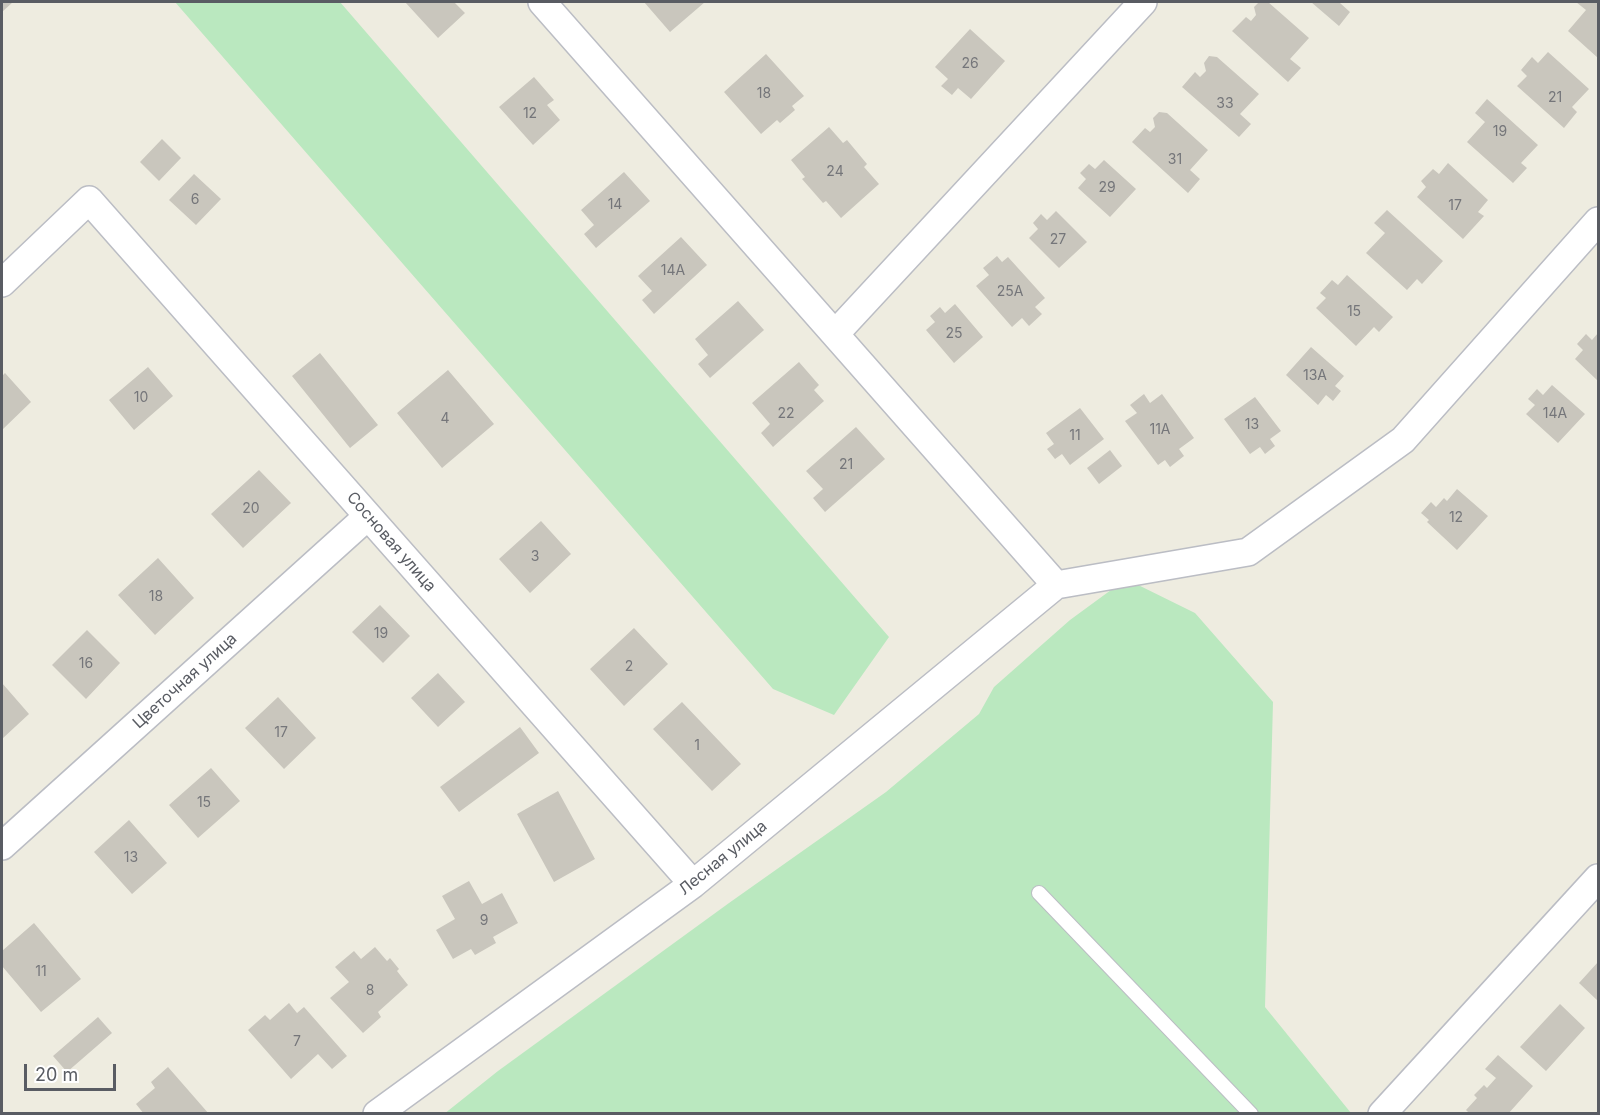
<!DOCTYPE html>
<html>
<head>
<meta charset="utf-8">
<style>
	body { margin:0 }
	#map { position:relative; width:1600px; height:1115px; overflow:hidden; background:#eeece0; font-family:Inter,sans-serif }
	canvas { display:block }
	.frame { position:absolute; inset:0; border:3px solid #595c63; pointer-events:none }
	.scale { position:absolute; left:24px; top:1064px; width:92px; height:27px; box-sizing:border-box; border:3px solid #595c63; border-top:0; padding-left:8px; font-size:18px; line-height:21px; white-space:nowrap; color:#595c63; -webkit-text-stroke:4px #fff; paint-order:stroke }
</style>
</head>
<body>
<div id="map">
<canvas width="1600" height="1115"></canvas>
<div class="frame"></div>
<div class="scale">20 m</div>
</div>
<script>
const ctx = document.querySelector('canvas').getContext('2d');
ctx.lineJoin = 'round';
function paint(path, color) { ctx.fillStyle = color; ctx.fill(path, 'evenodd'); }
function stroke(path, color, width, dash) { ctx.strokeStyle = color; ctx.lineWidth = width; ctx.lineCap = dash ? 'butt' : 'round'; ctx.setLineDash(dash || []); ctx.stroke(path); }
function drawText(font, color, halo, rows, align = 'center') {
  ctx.font = font + ' Inter,sans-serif'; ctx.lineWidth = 5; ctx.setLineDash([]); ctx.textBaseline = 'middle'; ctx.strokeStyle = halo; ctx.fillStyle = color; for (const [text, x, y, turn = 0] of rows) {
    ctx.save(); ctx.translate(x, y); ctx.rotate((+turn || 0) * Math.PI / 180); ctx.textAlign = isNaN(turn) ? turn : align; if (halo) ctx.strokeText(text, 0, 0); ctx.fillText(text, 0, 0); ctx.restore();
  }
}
const green = new Path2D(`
	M175 2H340L889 637 834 715 773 689Z
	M1126 579 1195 613 1273 702 1265 1007 1351 1113 444 1114 498 1071 729 903 886 792 979 714 994 687 1070 620Z`);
const building = new Path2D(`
	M2 2H13L2 12Z
	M405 2H454L465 13 438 38Z
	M644 2H705L670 32Z
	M1259 2H1268L1309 38 1290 59 1301 68 1288 82 1232 31 1246 17 1251 21 1256 15 1254 7Z
	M1311 2H1342L1340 3 1350 12 1339 26Z
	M1576 2H1598V58L1568 31 1586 10Z
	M970 29 1005 61 971 99 958 88 952 95 941 86 948 79 935 67Z
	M1548 52 1589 89 1572 107 1577 112 1564 128 1517 86 1527 76 1521 70 1532 57 1538 63Z
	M766 54 804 96 792 106 795 110 780 123 777 120 761 134 724 92Z
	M1209 56 1217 57 1259 94 1240 114 1251 124 1239 137 1182 87 1195 72 1200 77 1206 71 1204 63Z
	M534 77 554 100 547 105 560 120 533 145 499 107Z
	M1487 99 1538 145 1521 163 1527 168 1513 183 1467 142 1485 122 1475 113Z
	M1159 112 1167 113 1208 150 1190 170 1200 179 1188 193 1132 142 1145 128 1150 132 1155 127 1153 118Z
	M829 127 843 143 847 140 867 164 864 167 879 184 841 218 826 201 823 203 802 179 805 177 791 160Z
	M162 139 181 158 159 181 140 162Z
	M1104 160 1136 189 1110 217 1078 188 1086 179 1080 173 1089 164 1095 169Z
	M1448 163 1488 200 1478 212 1484 216 1463 239 1417 197 1426 187 1421 181 1433 169 1439 174Z
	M624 172 650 201 596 248 584 234 594 225 581 210Z
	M194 174 221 199 196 225 169 200Z
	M1387 210 1443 261 1422 284 1417 279 1407 290 1366 253 1385 233 1374 223Z
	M1056 211 1087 242 1059 268 1029 238 1038 229 1033 223 1041 214 1047 220Z
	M681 237 707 265 654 314 642 300 652 291 638 276Z
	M997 256 1002 262 1008 257 1045 298 1035 307 1042 314 1029 326 1022 318 1012 327 976 286 989 275 983 268Z
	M1347 275 1393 317 1379 332 1374 327 1356 346 1316 308 1326 298 1320 293 1332 280 1338 285Z
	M738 301 764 330 710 378 698 364 708 355 695 339Z
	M955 304 983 337 954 363 926 330 935 322 930 316 940 307 945 313Z
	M1598 333V381L1575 359 1583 350 1577 344 1586 334 1592 340Z
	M1311 347 1344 376 1335 386 1341 391 1333 401 1326 395 1318 405 1286 375Z
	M320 353 378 425 350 448 292 376Z
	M799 362 819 385 814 390 824 401 773 447 761 433 770 424 752 403Z
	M148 367 173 396 134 430 109 400Z
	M448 370 494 424 442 468 397 413Z
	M5 373 31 402 2 430V376Z
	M1552 385 1585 414 1558 443 1526 414 1535 405 1528 399 1537 389 1543 395Z
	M1144 394 1150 403 1162 394 1194 438 1179 449 1184 456 1170 467 1165 460 1158 465 1125 421 1137 413 1130 405Z
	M1255 397 1281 431 1270 439 1275 446 1265 454 1260 447 1250 454 1224 419Z
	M1080 408 1104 439 1070 465 1062 454 1055 459 1047 449 1054 444 1046 433Z
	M856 427 885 459 825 512 813 498 823 489 806 471Z
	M1110 450 1122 466 1099 484 1087 468Z
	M259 470 291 503 243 548 211 514Z
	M1457 489 1488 516 1457 550 1427 522 1429 520 1421 513 1431 502 1436 507 1444 498 1447 501Z
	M541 521 571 554 530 593 499 559Z
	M158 558 194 598 155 635 118 595Z
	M380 605 410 636 383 663 352 632Z
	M634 628 668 664 624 706 590 669Z
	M87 630 120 663 86 699 52 665Z
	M438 673 465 702 438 727 411 698Z
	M2 683 29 714 2 739Z
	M278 697 316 738 284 769 245 728Z
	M682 702 741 764 712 791 653 729Z
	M520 727 539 753 459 812 440 787Z
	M211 768 240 801 198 838 169 805Z
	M558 791 595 859 554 882 517 814Z
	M129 820 167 863 132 894 94 852Z
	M469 881 482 904 502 893 518 923 493 937 496 943 475 955 471 949 453 959 436 930 455 919 442 896Z
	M34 923 81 979 41 1012 2 966V951Z
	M375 947 387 961 390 958 399 969 397 971 408 985 378 1012 381 1017 363 1033 330 998 349 982 335 967 354 951 361 959Z
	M1598 962V1001L1579 983Z
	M289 1003 297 1013 304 1007 347 1056 332 1069 318 1054 291 1079 248 1030 265 1015 270 1020Z
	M1560 1004 1585 1028 1546 1071 1520 1047Z
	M98 1017 112 1033 67 1072 53 1056Z
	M1498 1055 1533 1086 1508 1114H1470L1466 1110 1477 1098 1474 1095 1484 1085 1487 1088 1496 1078 1485 1069Z
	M168 1067 209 1114H144L136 1104 155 1088 151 1082Z`);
const service = new Path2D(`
	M1039 893 1251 1114`);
const minor = new Path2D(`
	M542 2 1056 585
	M2 283 89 200 693 884
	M835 334 1143 2
	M2 846 368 516
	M377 1114 693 884 1056 585 1248 552 1403 440 1598 221
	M1382 1114 1598 878`);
const numberNames = [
	["26",970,64],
	["18",764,94],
	["21",1555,98],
	["33",1225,104],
	["12",530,114],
	["19",1500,132],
	["31",1175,160],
	["24",835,172],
	["29",1107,188],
	["6",195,200],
	["14",615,205],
	["17",1455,206],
	["27",1058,240],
	["14А",673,271],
	["25А",1010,292],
	["15",1354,312],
	["25",954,334],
	["13А",1315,376],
	["10",141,398],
	["22",786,414],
	["14А",1555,414],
	["4",445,419],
	["13",1252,425],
	["11А",1160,430],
	["11",1075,436],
	["21",846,465],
	["20",251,509],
	["12",1456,518],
	["3",535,557],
	["18",156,597],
	["19",381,634],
	["16",86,664],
	["2",629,667],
	["17",281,733],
	["1",697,746],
	["15",204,803],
	["13",131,858],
	["9",484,921],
	["11",41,972],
	["8",370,991],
	["7",297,1042]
];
const streetNames = [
	["Сосновая улица",391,542,49],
	["Цветочная улица",185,681,-42],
	["Лесная улица",723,858,-39]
];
paint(green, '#bae8bf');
paint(building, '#c9c6bd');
stroke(service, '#bbbdc4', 16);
stroke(minor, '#bbbdc4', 30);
stroke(service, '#fff', 14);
stroke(minor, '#fff', 27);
drawText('14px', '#75767a', null, numberNames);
drawText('16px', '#595c63', '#fff', streetNames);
</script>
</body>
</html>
